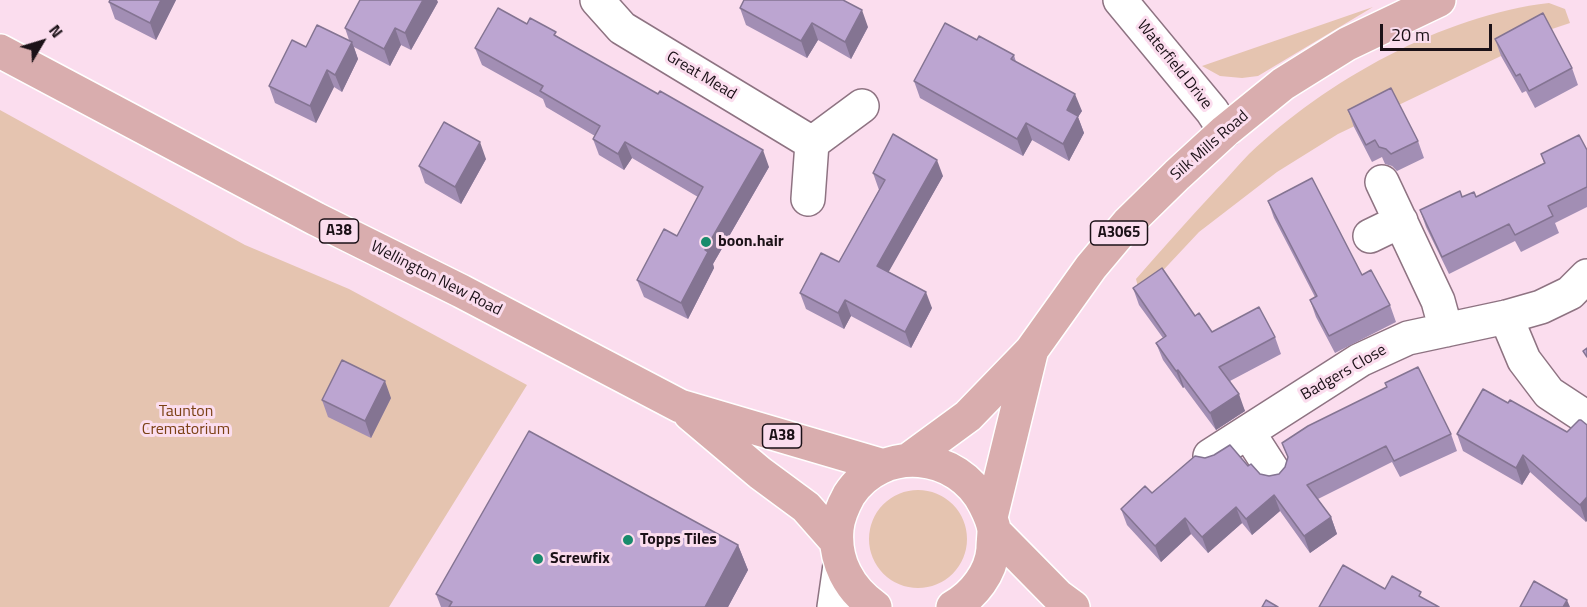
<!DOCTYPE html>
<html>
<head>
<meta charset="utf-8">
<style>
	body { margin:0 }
	#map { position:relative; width:1587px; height:607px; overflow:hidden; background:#fbddee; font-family:"Titillium Web",sans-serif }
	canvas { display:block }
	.north { position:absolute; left:12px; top:12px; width:60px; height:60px; -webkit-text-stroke:4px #fbddee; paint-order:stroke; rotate:52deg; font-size:16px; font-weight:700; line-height:24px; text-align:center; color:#1b1117 }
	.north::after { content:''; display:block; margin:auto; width:21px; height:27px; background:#1b1117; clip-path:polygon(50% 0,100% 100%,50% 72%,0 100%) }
	.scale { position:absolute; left:1380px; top:24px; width:112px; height:27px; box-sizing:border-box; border:3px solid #1b1117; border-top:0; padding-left:8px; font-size:18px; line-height:21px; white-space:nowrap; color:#1b1117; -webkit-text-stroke:4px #fbddee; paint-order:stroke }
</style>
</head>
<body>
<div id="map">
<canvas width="1587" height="607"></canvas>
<div class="north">N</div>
<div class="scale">20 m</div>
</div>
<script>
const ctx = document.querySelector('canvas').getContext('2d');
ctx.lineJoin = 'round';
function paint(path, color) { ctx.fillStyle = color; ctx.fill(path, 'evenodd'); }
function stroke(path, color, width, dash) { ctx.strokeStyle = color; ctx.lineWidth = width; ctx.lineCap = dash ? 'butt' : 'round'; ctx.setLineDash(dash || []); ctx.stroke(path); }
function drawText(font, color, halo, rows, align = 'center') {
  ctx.font = font + ' "Titillium Web",sans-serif'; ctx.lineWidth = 6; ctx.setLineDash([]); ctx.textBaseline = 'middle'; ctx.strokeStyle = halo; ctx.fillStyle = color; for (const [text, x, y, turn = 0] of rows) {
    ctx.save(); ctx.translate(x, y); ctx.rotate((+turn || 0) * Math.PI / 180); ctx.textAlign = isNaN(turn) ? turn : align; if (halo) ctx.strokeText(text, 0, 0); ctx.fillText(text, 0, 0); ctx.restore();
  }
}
const green = new Path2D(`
	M1549 3 1565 9 1570 23 1549 30 1501 56 1338 134 1277 172 1199 232 1140 295 1136 279C1162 249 1188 220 1215 191 1227 179 1237 166 1249 154 1326 81 1443 15 1549 3Z
	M1373 7 1258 76 1242 78 1220 76 1202 66Z
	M0 110 245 245 349 289 527 385 389 607H0Z
	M869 539a49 49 0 1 1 98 0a49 49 0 1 1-98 0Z`);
const minor = new Path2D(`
	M597 0 622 28 812 143
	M1120 0 1212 111 1225 131
	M1382 182 1438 301 1446 330
	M808 199 812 143 862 106
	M1370 236 1401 221
	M1506 317 1524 360 1549 393 1587 418
	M1248 432 1275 474
	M1210 456 1360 360 1408 338 1506 317 1541 307 1570 293 1587 276
	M834 607 840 565`);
const major = new Path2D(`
	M0 51 316 219 461 291 680 406 884 466
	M690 414 760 473 806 507 836 541
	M908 460 968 416 1031 351 1091 267 1128 223 1177 175 1225 131 1283 84 1347 44 1439 0
	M991 517 1031 353
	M994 531 1058 596 1073 607
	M875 607C849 589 834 561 837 529 838 517 843 506 849 495 882 444 958 451 985 505 989 513 993 521 994 530 994 536 993 543 993 549 991 573 974 595 953 607`);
const wall = new Path2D(`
	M110 0H176L156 40 115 19 109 2Z
	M438 2 411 50 401 45 390 66 354 47 358 59 342 92 334 87 316 123 275 103 269 86 306 47 349 40 345 28Z
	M740 8 868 27 851 59 818 40 807 58 746 25Z
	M527 24 557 36 769 167 713 264 714 268 688 319 644 297 637 280 677 236 698 197 632 158 624 170 599 155 593 139 595 136 546 107 543 99 482 65 475 48Z
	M1495 39 1572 68 1578 85 1535 108 1526 91 1522 93 1501 56Z
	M977 40 1014 55 1016 62 1082 111 1078 117 1084 133 1069 161 1032 140 1023 156 920 98 914 81Z
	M1348 110 1418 141 1424 158 1397 171 1392 166 1385 164 1382 157 1372 162 1354 127Z
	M1587 150V207L1555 223 1559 233 1521 252 1515 241 1449 274 1426 227 1420 210 1462 197H1476L1544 163 1541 154Z
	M486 159 461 204 425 183 419 166Z
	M873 173 943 176 888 272 932 308 911 348 851 316 844 329 806 309 800 293 839 262 879 190Z
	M1268 201 1362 275 1390 305 1396 322 1335 353 1316 317 1310 300 1315 297 1274 218Z
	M1133 288 1195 316 1212 332 1275 337 1281 354 1230 381 1245 411 1216 430 1184 387 1183 388 1163 360 1156 343 1163 338 1139 305Z
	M391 398 371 438 328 417 322 400Z
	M1508 403 1567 432 1587 425 1586 522 1530 472 1522 485 1463 451 1457 434Z
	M1451 434 1457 451 1400 477 1392 462 1318 499 1331 517 1337 534 1310 553 1280 511 1252 535 1242 523 1208 553 1191 534 1161 562 1127 525 1121 509 1152 493 1205 458 1248 466 1260 474 1269 476 1279 474 1285 467 1288 458 1282 443Z
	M738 545 748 570 728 607H441L436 594Z`);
const shadedWall = new Path2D(`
	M161 0H176L156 40 150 23Z
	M423 0H437L438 2 411 50 405 33Z
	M862 10 868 27 851 59 845 42Z
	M812 23 818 40 807 58 801 41Z
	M395 28 401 45 390 66 384 49Z
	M352 42 358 59 342 92 335 75Z
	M327 70 334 87 316 123 310 106Z
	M1075 94 1082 111 1078 117 1084 133 1069 161 1063 144 1067 110Z
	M1026 123 1032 140 1023 156 1017 139Z
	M480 142 486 159 461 204 455 187Z
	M625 142 632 158 624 170 618 154Z
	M763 150 769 167 713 264 714 268 688 319 681 303 705 250Z
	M937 160 943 176 883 282 877 266Z
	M926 292 932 308 911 348 905 332Z
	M845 300 851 316 844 329 838 313Z
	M1178 370 1184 387 1183 388 1176 371Z
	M385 381 391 398 371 438 365 421Z
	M1239 394 1245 411 1216 430 1210 413Z
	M1523 455 1530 472 1522 485 1516 468Z
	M1274 495 1280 511 1252 535 1246 519Z
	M1587 497V521L1586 522 1580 505Z
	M1236 507 1242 523 1208 553 1202 537Z
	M1331 517 1337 534 1310 553 1304 536Z
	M1185 518 1191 534 1161 562 1155 546Z
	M738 545 748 570 728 607H705Z
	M1567 600 1570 607H1563Z`);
const building = new Path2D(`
	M110 0H161L150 23 109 2Z
	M360 0H423L405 33 395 28 384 49 345 28Z
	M744 0H843L862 10 845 42 812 23 801 41 740 8Z
	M498 8 527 24 530 18 556 32 554 35 658 94 660 91 763 150 705 250 708 252 681 303 637 280 664 229 677 236 703 187 625 142 618 154 593 139 600 126 540 91 543 86 475 48Z
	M1543 13 1572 68 1529 91 1520 74 1516 76 1495 39Z
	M945 23 977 40 979 36 1014 55 1011 59 1075 94 1067 110 1078 116 1063 144 1026 123 1017 139 914 81Z
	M317 25 352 42 335 75 327 70 310 106 269 86 292 40 306 47Z
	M1391 88 1418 141 1391 154 1386 149 1379 147 1375 140 1366 145 1348 110Z
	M444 122 480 142 455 187 419 166Z
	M893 134 937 160 877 266 926 292 905 332 845 300 838 313 800 293 821 253 839 262 885 180 873 173Z
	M1579 135 1587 150V187L1548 206 1553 216 1515 235 1509 224 1442 257 1420 210 1460 191 1462 197 1474 192 1476 197 1545 163 1541 154Z
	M1312 178 1362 275 1371 270 1390 305 1329 336 1310 300 1317 296 1268 201Z
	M1162 268 1195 316 1199 313 1212 332 1259 307 1275 337 1219 367 1239 394 1210 413 1178 370 1176 371 1156 343 1166 336 1133 288Z
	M1587 348V357L1583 351Z
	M342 360 385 381 365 421 322 400Z
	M1418 367 1451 434 1394 461 1386 446 1307 485 1331 517 1304 536 1274 495 1246 519 1236 507 1202 537 1185 518 1155 546 1121 509 1145 486 1152 493 1195 456 1205 458 1214 455 1230 445 1248 466 1251 464 1260 474 1269 476 1279 474 1285 467 1288 457 1282 443 1308 426 1387 387 1385 383Z
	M1483 389 1508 403 1510 400 1567 432 1579 420H1581L1587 425V497L1580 505 1523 455 1516 468 1457 434Z
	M529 431 738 545 705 607H449L452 602 436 594Z
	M1343 565 1385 589 1392 576 1421 592 1419 596 1439 607H1319Z
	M1534 581 1567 600 1563 607H1520Z
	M1266 600 1278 607H1262Z`);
const markers = [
	[706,242,6,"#188b6c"],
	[628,540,6,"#188b6c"],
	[538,559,6,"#188b6c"]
];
const shields = [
	[339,231,39],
	[1119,233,57],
	[782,436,39]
];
const shieldNames = [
	["A38",339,231],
	["A3065",1119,233],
	["A38",782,436]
];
const streetNames = [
	["Waterfield Drive",1174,65,51],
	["Great Mead",701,76,31],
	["Silk Mills Road",1210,146,-41],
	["Wellington New Road",436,279,27],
	["Badgers Close",1344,373,-30]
];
const poiNames = [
	["boon.hair",718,242],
	["Topps Tiles",640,540],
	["Screwfix",550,559]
];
const parkNames = [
	["Taunton",186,412],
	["Crematorium",186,430]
];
paint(green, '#e5c4b0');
stroke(minor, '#8e7382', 36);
stroke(major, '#fff', 36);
stroke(minor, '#fff', 33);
stroke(major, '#d9adae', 33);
paint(wall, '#a28eb4');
paint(shadedWall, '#847492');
paint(building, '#bca5d1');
stroke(building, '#847492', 1.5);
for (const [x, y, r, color] of markers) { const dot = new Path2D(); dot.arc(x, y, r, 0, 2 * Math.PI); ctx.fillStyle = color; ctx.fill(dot); stroke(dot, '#fbddee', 2); }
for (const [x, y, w] of shields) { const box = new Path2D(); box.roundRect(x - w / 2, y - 12, w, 24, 4.5); ctx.fillStyle = '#fbddee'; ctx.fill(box); stroke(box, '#1b1117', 1.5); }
drawText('bold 15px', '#1b1117', null, shieldNames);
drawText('16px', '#1b1117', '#fbddee', streetNames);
drawText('bold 16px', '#1b1117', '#fbddee', poiNames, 'left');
drawText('16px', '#7b4115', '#fbddee', parkNames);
</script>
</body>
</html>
